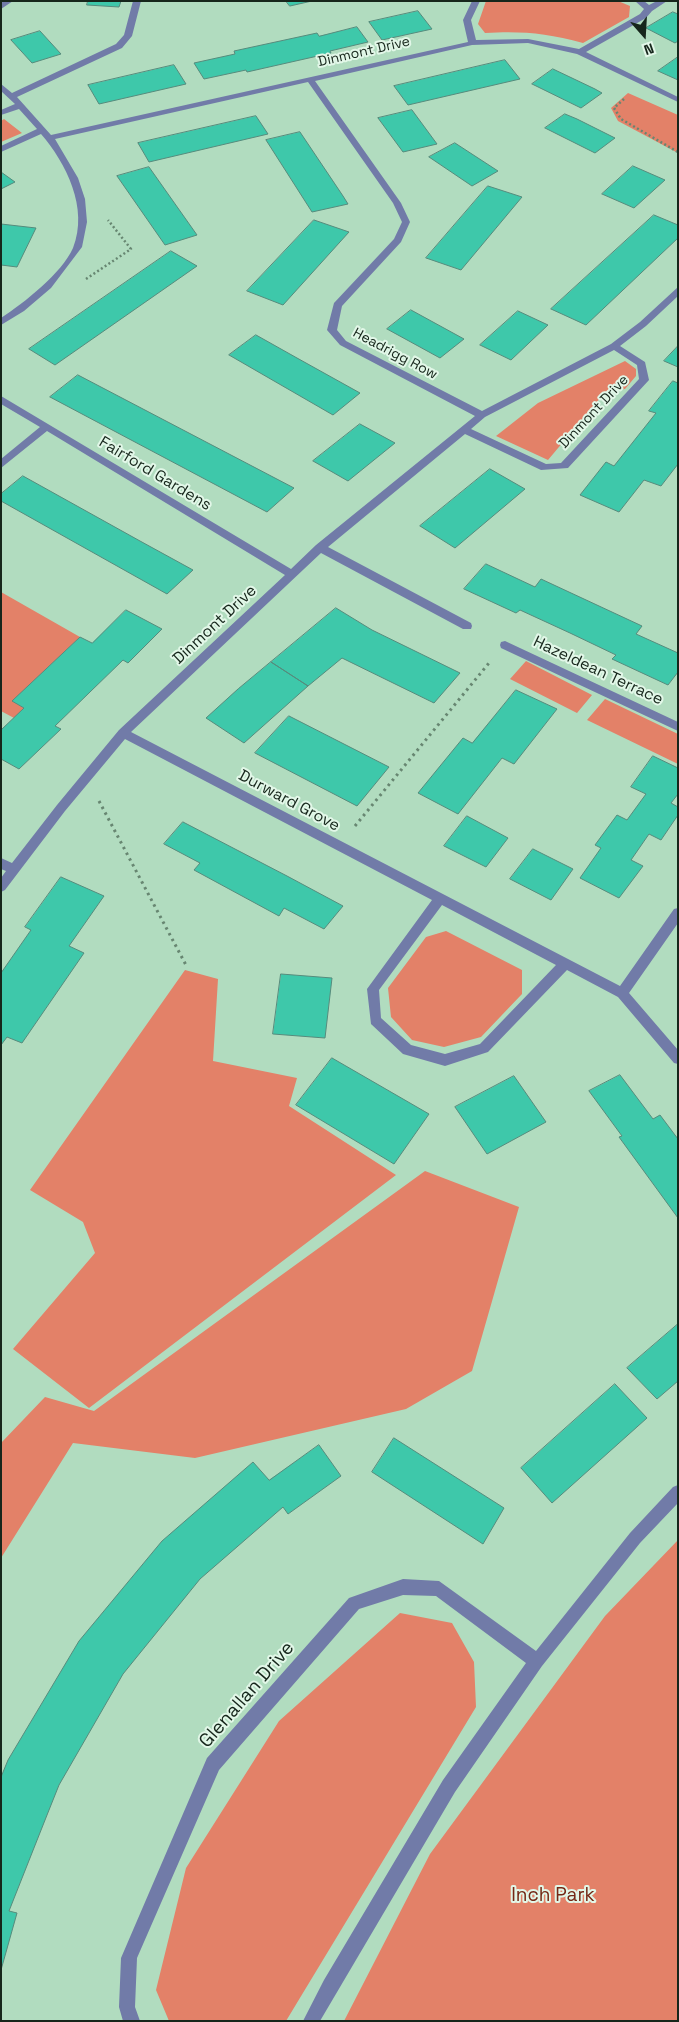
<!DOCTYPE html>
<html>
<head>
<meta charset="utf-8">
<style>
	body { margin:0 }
	#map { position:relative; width:679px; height:2022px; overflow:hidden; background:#b1dcbf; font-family:"Space Grotesk",sans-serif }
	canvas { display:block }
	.frame { position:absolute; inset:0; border:2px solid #16261b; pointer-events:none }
	.north { position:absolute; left:619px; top:10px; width:50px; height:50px; -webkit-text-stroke:4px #e2f7e8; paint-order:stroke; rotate:161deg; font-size:14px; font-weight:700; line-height:20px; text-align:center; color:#16261b }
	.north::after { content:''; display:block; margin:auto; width:18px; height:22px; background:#16261b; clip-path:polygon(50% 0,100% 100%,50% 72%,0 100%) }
</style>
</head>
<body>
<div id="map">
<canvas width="679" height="2022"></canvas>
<div class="frame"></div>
<div class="north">N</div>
</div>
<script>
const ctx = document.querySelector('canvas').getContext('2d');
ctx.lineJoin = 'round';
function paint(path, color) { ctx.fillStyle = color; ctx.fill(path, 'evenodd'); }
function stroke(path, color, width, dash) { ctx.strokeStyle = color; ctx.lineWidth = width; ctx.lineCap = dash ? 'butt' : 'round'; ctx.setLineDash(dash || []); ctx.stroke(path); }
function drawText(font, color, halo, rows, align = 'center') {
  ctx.font = font + ' "Space Grotesk",sans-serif'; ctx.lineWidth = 4; ctx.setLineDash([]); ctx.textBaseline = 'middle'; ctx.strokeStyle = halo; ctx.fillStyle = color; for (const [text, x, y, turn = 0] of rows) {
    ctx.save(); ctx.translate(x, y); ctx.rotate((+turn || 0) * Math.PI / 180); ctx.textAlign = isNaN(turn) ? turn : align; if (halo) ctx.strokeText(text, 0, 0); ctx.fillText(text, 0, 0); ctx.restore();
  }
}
const green = new Path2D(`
	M486 1H618L630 6 629 17 583 43C546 33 522 31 485 33L478 24Z
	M628 93 678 115V153L618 121 611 108Z
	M4 119 22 133 1 142V121Z
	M625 361 636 369V376L625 389 606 391 548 460 496 436 538 403Z
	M1 592 80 637 13 701 24 708 14 718 1 711Z
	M526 661 592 695 577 713 510 679Z
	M605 699 678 734V764L587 720Z
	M446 931 522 970V994L481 1037 444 1047 412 1040 391 1017 388 988 426 937Z
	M185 970 218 979 213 1061 297 1078 289 1106 396 1175 89 1408 13 1349 95 1253 83 1222 30 1190Z
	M425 1171 519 1207 472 1371 406 1409 195 1458 73 1443 1 1558V1443L45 1397 94 1411Z
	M678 1540V2021H344L430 1854 605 1616Z
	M400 1613 452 1623 474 1662 476 1707 286 2021H169L156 1990 186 1868 279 1721Z`);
const building = new Path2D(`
	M88 1H121L119 7 87 5Z
	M286 1H312L290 6Z
	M418 11 432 29 382 40 369 22Z
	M673 12 678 14V41L675 43 646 28Z
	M357 27 368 42 330 51 331 53 247 72 246 70 204 79 194 63 235 54 234 51 317 33 319 36Z
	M40 31 61 54 32 63 11 40Z
	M678 57V80L658 71Z
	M505 60 520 79 408 105 394 86Z
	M174 65 186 84 99 104 88 85Z
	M553 69 595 89 602 93 581 108 532 84Z
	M412 110 437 144 403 152 378 118Z
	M565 114 577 119 615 138 595 153 545 128Z
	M256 116 268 134 149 162 138 143Z
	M300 132 343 196 348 204 312 212 266 140Z
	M455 143 498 171 472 186 429 157Z
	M633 166 665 180 634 208 602 194Z
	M149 167 197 235 165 245 117 176Z
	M1 172 15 182 1 189Z
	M488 186 522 197 461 270 426 258Z
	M654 215 678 225V238L586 325 551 309Z
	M314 220 349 232 283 305 247 291Z
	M1 224 36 228 17 267 1 265Z
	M171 251 197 266 55 365 29 349Z
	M411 310 464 339 440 358 387 329Z
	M518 311 548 325 511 360 480 345Z
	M256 335 297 358 360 393 333 415 229 355Z
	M678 346V367L664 361Z
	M78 375 294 488 267 512 50 397Z
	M673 381 678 383V464L661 486 644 480 619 512 580 495 606 462 614 466 656 413 649 411Z
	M360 424 395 443 348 481 313 461Z
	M490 469 525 489 455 548 420 526Z
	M23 476 140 541 193 570 167 594 1 501V494Z
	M486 564 535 587 541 579 642 626 636 634 678 653V672L668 685 612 659 616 655 570 633 520 610 516 613 464 589Z
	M336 608 372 630 460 673 434 703 342 658 308 686 271 662Z
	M126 610 162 629 128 663 123 660 90 692 55 726 61 729 19 769 1 759V730L24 708 12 701 80 637 92 643Z
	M271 662 308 686 244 743 206 718 238 689Z
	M516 690 557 709 514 764 502 758 458 814 418 793 463 738 472 743Z
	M289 716 389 767 357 806 255 753Z
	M653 756 678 768V794L671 803 678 807V815L661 840 649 834 631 860 643 866 619 898 580 878 601 848 595 845 617 815 627 820 646 794 631 787Z
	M467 816 508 838 486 867 444 846Z
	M183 822 287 876 343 906 324 929 284 908 279 916 194 870 200 863 164 844Z
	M533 849 573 869 551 900 510 879Z
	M61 877 104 896 69 946 84 953 22 1043 7 1037 1 1045V973L31 930 25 927Z
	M281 974 332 978 325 1038 273 1034Z
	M332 1058 429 1114 394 1164 296 1105Z
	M620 1075 653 1119 660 1115 678 1139V1218L619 1137 622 1136 589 1091Z
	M514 1076 546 1122 487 1154 455 1107Z
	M678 1324V1381L657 1399 627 1368Z
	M615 1384 647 1418 552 1503 521 1468Z
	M394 1438 504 1508 483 1544 372 1472Z
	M319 1445 341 1476 288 1514 283 1507 200 1579 123 1674 59 1785 47 1815 9 1911 17 1913 1 1970V1777L8 1760 79 1641 162 1541 253 1462 269 1480Z`);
const pathFar1 = new Path2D(`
	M624 99 614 108 621 119 678 152
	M86 279 131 249 108 220`);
const path = new Path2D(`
	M99 801 187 967
	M355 826 489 663`);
const minor = new Path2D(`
	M4 1H13L1 9V3Z
	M133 1H141L132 36 122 48 17 97 51 135 468 42 463 20 472 1H480L471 20 476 40 528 39 579 49 640 14 644 9 635 1H644L649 5 657 1H667L652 11 646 18 586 52 678 97V102L577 54 528 43 472 45 315 81 401 203 410 222 401 242 342 306 337 330 346 341 482 411 611 344 640 322 678 287V296L646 326 620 346 645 362 649 380 568 468 541 470 465 434 328 547 471 623 472 626 471 629H463L321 553 131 732 620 986 674 909 678 908V923L629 993 678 1050V1064L674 1063 618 997 567 970 488 1052 445 1066 403 1054 371 1024 367 989 432 900 125 739 65 811 5 890 1 892V878L6 871 1 869V858L12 863 57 805 119 730 285 575 47 431 1 468V459L40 427 1 404V396L291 569 316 545 475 416 340 345 327 330 334 303 394 239 402 222 393 203 308 82 55 139 78 178 85 199 87 222 82 247 51 288 24 311 1 325V318C24 303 62 273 73 248 89 208 66 163 41 134L1 152V146L37 129 19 109 1 115V110L15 104 1 91V84L12 93 116 44 124 35ZM614 350 637 365 639 379 561 463 546 464 471 429 485 417ZM442 905 556 965 480 1044 445 1054 411 1045 381 1018 379 990Z
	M505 641 678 722V731L501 648 500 645 501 642Z
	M678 1485V1503L640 1543 542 1666 455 1792 320 2021H303L324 1980 443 1780 526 1663 436 1596 403 1595 359 1609 219 1770 137 1958 135 2007 140 2021H123L119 2007 121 1958 207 1758 349 1598 403 1579 439 1581 536 1651 630 1533 673 1487Z`);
const farStreetnames = [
	["Dinmont Drive",364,52,-13],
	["Headrigg Row",395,354,28],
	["Dinmont Drive",594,412,-47]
];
const streetNames = [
	["Fairford Gardens",155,474,31],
	["Dinmont Drive",215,625,-43],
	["Hazeldean Terrace",598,671,25],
	["Durward Grove",289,801,28]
];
const nearStreetnames = [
	["Glenallan Drive",247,1695,-49]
];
const nearParknames = [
	["Inch Park",553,1896]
];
paint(green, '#e38168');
paint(building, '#3ec8aa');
stroke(building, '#568b7c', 1);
stroke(pathFar1, '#678671', 2.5, [2, 2.5]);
stroke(path, '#678671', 3, [2.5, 4]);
paint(minor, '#717ba8');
drawText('14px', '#16261b', '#e2f7e8', farStreetnames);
drawText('16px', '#16261b', '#e2f7e8', streetNames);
drawText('19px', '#16261b', '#e2f7e8', nearStreetnames);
drawText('19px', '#742815', '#e2f7e8', nearParknames);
</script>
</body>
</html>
